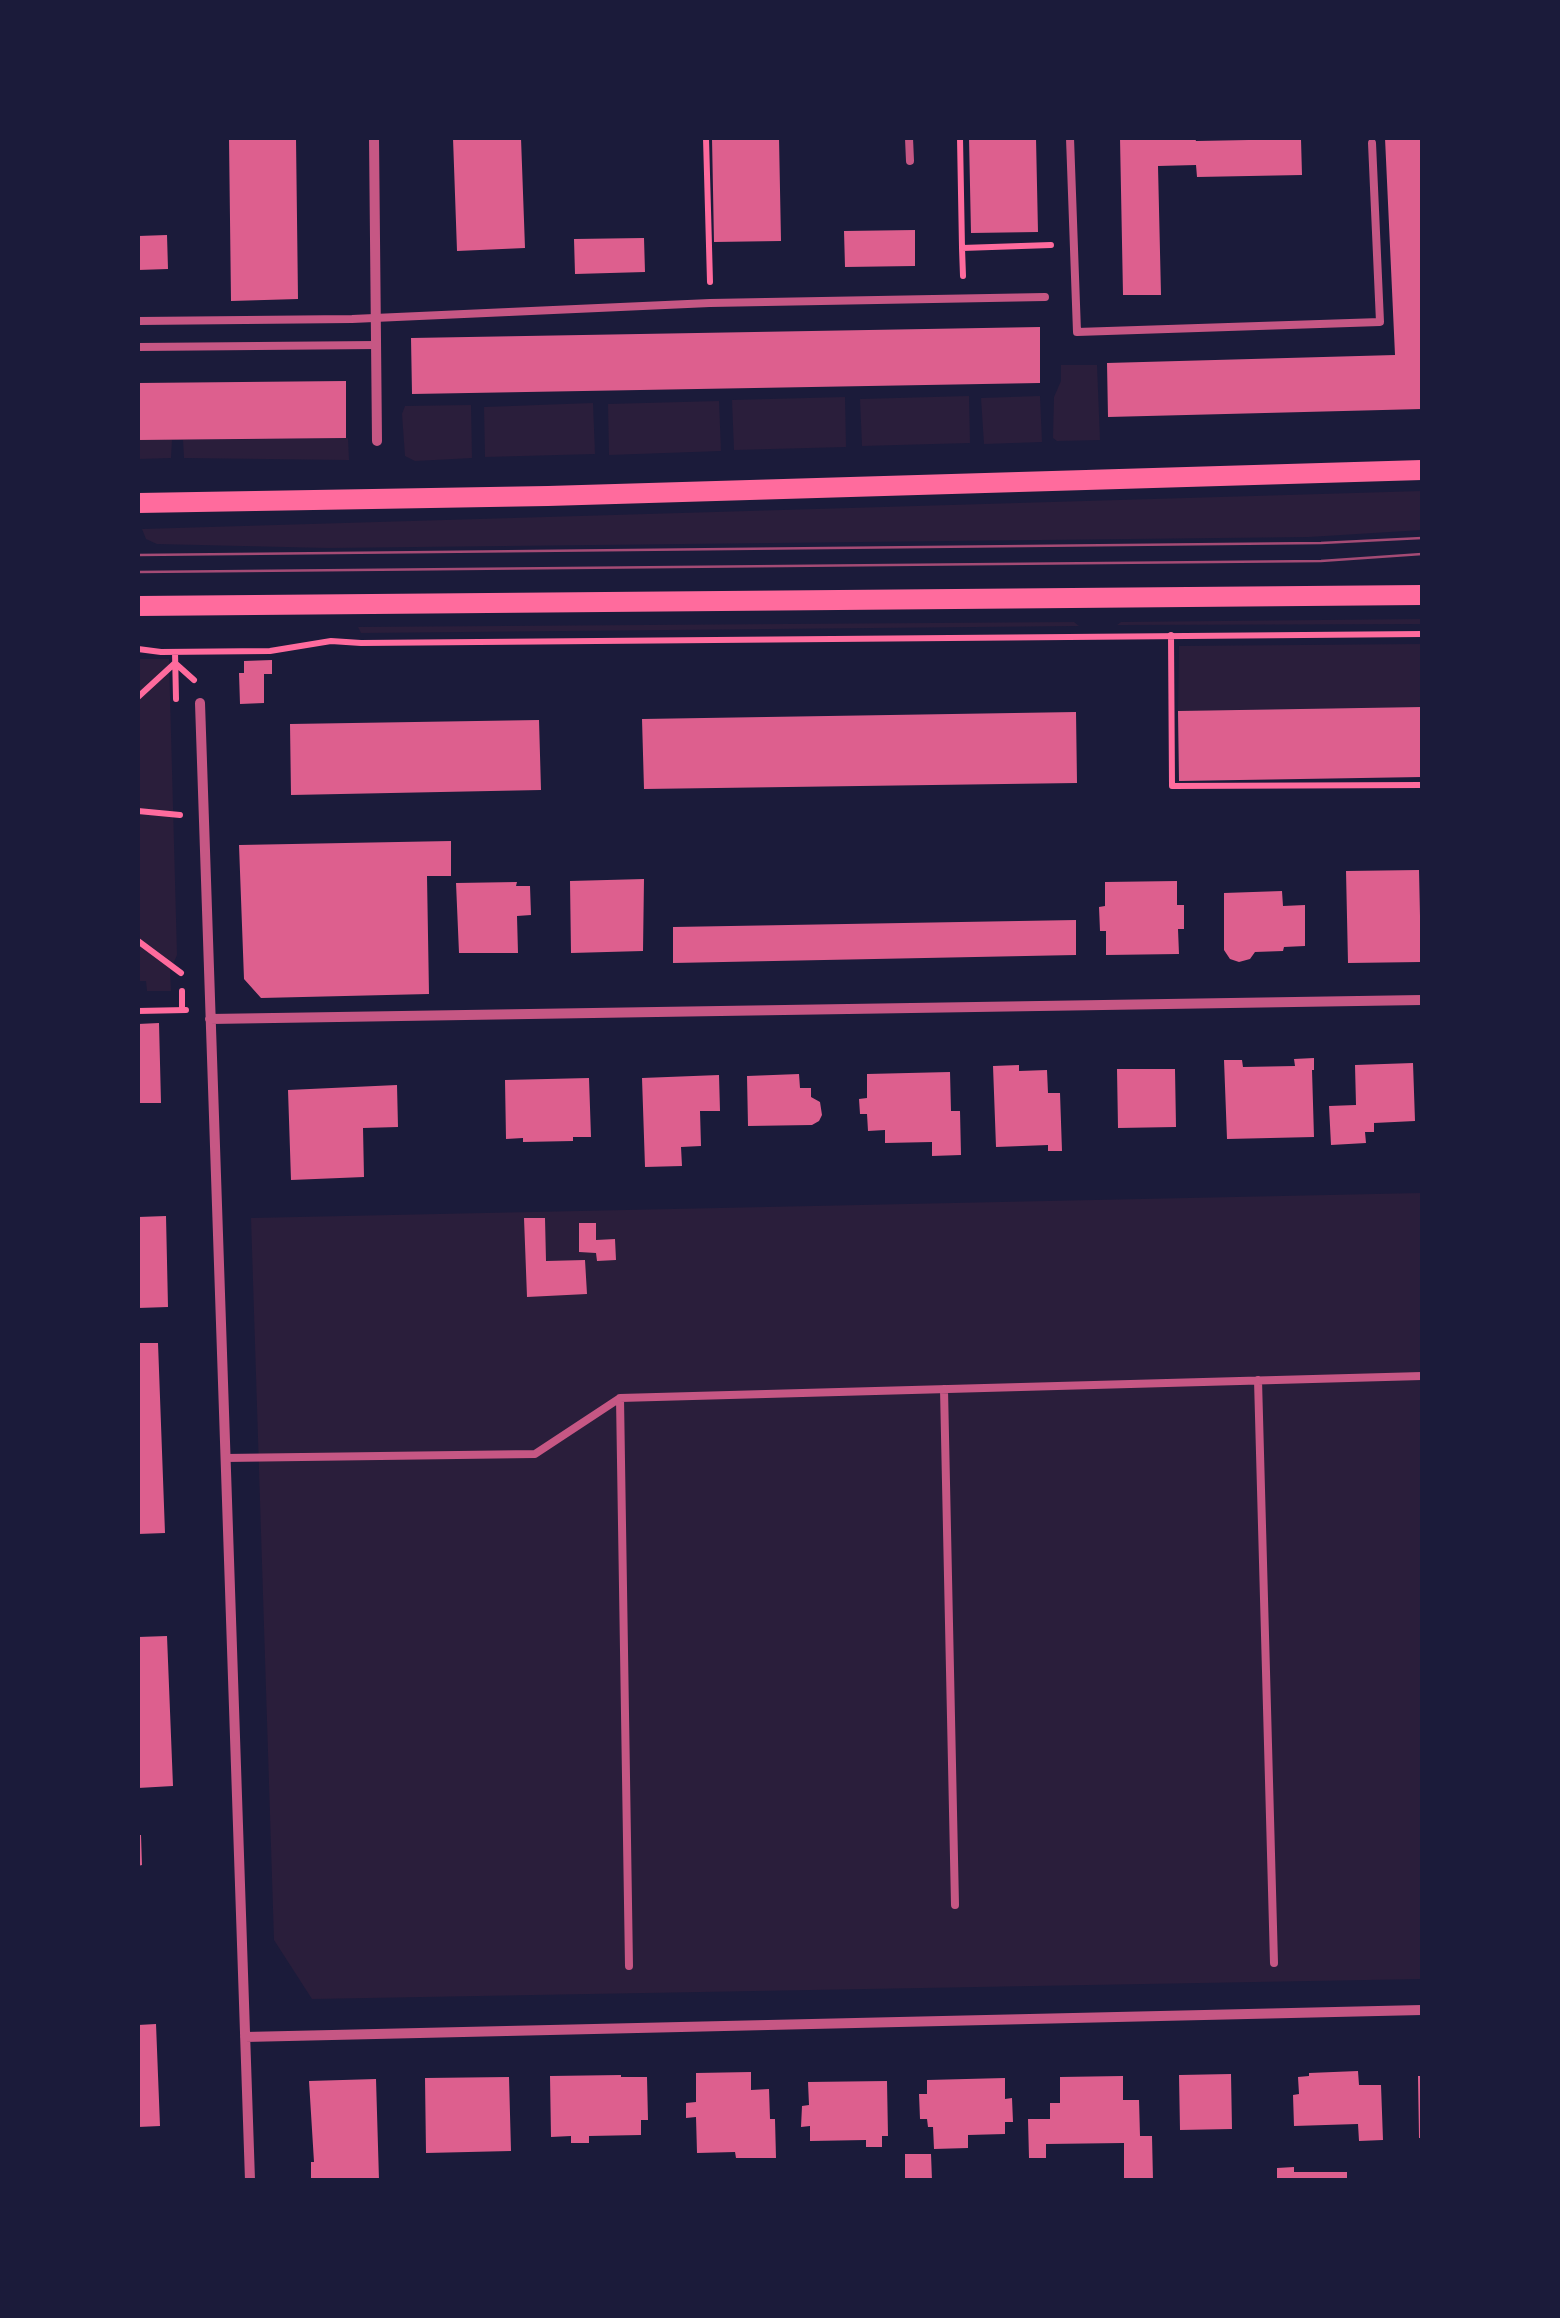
<!DOCTYPE html>
<html>
<head>
<meta charset="utf-8">
<style>
	body { margin:0 }
	#map { position:relative; width:1560px; height:2318px; overflow:hidden; background:#1b1b3a; font-family:"Roboto Condensed",sans-serif }
	canvas { display:block }
	.frame { position:absolute; inset:0; border:140px solid #1b1b3a; pointer-events:none }
</style>
</head>
<body>
<div id="map">
<canvas width="1560" height="2318"></canvas>
<div class="frame"></div>
</div>
<script>
const ctx = document.querySelector('canvas').getContext('2d');
ctx.lineJoin = 'round';
function paint(path, color) { ctx.fillStyle = color; ctx.fill(path, 'evenodd'); }
function stroke(path, color, width, dash) { ctx.strokeStyle = color; ctx.lineWidth = width; ctx.lineCap = dash ? 'butt' : 'round'; ctx.setLineDash(dash || []); ctx.stroke(path); }
const green = new Path2D(`
	M1061 365H1097L1100 440 1057 441 1053 438 1054 397 1061 381Z
	M969 396 970 443 862 446 860 399Z
	M1040 396 1042 442 984 444 981 398Z
	M845 397 846 447 734 450 732 400Z
	M719 401 721 451 609 455 608 404Z
	M593 403 595 454 485 457 484 407Z
	M471 405 472 458 415 461 405 456 402 414 405 406Z
	M348 438 349 460 184 458 183 440Z
	M138 440H172L171 458 138 459Z
	M1422 491V530L1309 537 328 548 157 544 146 539 142 529Z
	M1422 619V624L1117 625 1121 622Z
	M1074 622 1079 626 361 633 358 627Z
	M1422 644V707L1178 711 1179 646Z
	M138 659H169L177 955 170 971 171 991H147L146 981H138Z
	M1422 1193V1979L312 1999 274 1940 251 1218Z`);
const building = new Path2D(`
	M229 138H296L298 299 231 301Z
	M453 138H521L525 248 457 251Z
	M712 138H779L781 241 714 242Z
	M969 138H1036L1038 232 971 233Z
	M1120 138H1195L1196 141 1301 139 1302 175 1197 177 1196 165 1158 166 1161 295H1123Z
	M1385 138H1422V409L1108 417 1107 363 1395 355Z
	M915 230V266L845 267 844 231Z
	M167 235 168 269 138 270V236Z
	M644 238 645 272 575 274 574 239Z
	M1040 327V383L412 394 411 338Z
	M346 381V438L138 440V383Z
	M272 660V674H264V703L240 704 239 673H244V661Z
	M1422 707V777L1179 781 1178 711Z
	M1076 712 1077 783 644 789 642 719Z
	M539 720 541 790 291 795 290 724Z
	M451 841V876H427L429 994 261 998 244 979 239 845Z
	M1419 870 1421 962 1348 963 1346 871Z
	M644 879 643 951 571 953 570 881Z
	M1177 881V905H1184V929H1178L1179 954 1106 955V931H1100L1099 907 1105 906V882Z
	M517 882 516 886H530L531 915 517 916 518 953H459L456 883Z
	M1282 891 1283 906 1305 905V946L1284 947 1283 951 1255 952 1250 959 1239 962 1230 959 1224 950V893Z
	M1076 920V955L673 963V927Z
	M159 1023 161 1103H138V1024Z
	M1314 1058V1070H1312L1314 1137 1227 1139 1224 1060H1242L1243 1067 1295 1066 1294 1059Z
	M1413 1063 1415 1121 1374 1123V1132H1365L1366 1143 1331 1145 1329 1106 1356 1105 1355 1065Z
	M1019 1065V1071L1047 1070 1048 1093H1060L1062 1151H1048V1145L996 1147 993 1066Z
	M1117 1069H1175L1176 1127 1118 1128Z
	M950 1072 951 1111H960L961 1155 932 1156V1142L885 1143V1130L868 1131 867 1114H860L859 1099 867 1098V1074Z
	M799 1074 800 1088H811V1097L820 1102 822 1115 819 1121 812 1125 748 1126 747 1076Z
	M719 1075 720 1111H700L701 1146 681 1147 682 1166 645 1167 642 1078Z
	M589 1078 591 1137H573V1141L523 1142V1138L506 1139 505 1080Z
	M397 1085 398 1127 363 1128 364 1177 291 1180 288 1090Z
	M166 1216 168 1307 138 1308V1217Z
	M524 1218H545L546 1261 585 1260 587 1294 527 1297Z
	M579 1223H596V1240L615 1239 616 1260 597 1261 596 1253 579 1252Z
	M138 1343H158L165 1533 138 1534Z
	M167 1636 173 1786 138 1788V1637Z
	M138 1835H141L142 1865 138 1866Z
	M156 2024 160 2126 138 2127V2025Z
	M1358 2071 1359 2085H1381L1383 2140 1359 2141 1358 2124 1294 2126 1293 2095 1299 2094 1298 2077 1309 2076V2073Z
	M751 2072V2090L769 2089 770 2119H775L776 2158H736L735 2152 697 2153 696 2117 686 2118V2103L696 2102V2073Z
	M1231 2074 1232 2129 1180 2130 1179 2075Z
	M621 2075V2077H647L648 2120H641V2135L589 2136V2143H571V2136L551 2137 550 2076Z
	M1123 2076V2100H1139L1140 2136H1152L1153 2180H1124V2143L1046 2144V2158H1029L1028 2119H1050V2103H1060V2077Z
	M1418 2076H1422V2138H1419Z
	M509 2077 511 2151 426 2153 425 2078Z
	M1005 2078V2099L1012 2098 1013 2122H1005V2134L968 2135V2148L934 2149 933 2127H928L927 2119H920L919 2094H927V2080Z
	M376 2079 379 2180H311V2162H314L309 2081Z
	M887 2081 888 2136H882V2147H866V2140L810 2141V2126L801 2127 802 2106 809 2105 808 2082Z
	M905 2154H931L932 2180H905Z
	M1294 2167V2172H1347V2180H1277V2168Z`);
const path = new Path2D(`
	M706 138 710 282
	M960 138 962 248 1051 245
	M962 248 963 276
	M1171 635 1172 786 1422 785
	M138 649 161 652 270 651 331 641 361 643 1422 634
	M175 652 176 699
	M138 697 175 663 194 680
	M138 811 180 815
	M138 941 181 973
	M182 991V1010
	M138 1011 186 1010`);
const service = new Path2D(`
	M909 138 910 161
	M1070 138 1077 332 1380 322 1372 143
	M138 321 352 319 710 303 1045 297
	M138 347 376 345
	M1258 1380 1274 1963
	M944 1389 955 1905
	M620 1398 629 1966
	M225 1458 535 1454 620 1398 1422 1376`);
const minor = new Path2D(`
	M374 138 377 441
	M200 703 250 2180
	M210 1019 1422 1000
	M245 2037 1422 2010`);
const secondary = new Path2D(`
	M138 503 548 496 1422 470
	M138 606 1422 595`);
const tram = new Path2D(`
	M138 555 1321 543 1422 538
	M138 572 1321 561 1422 554`);
paint(green, '#2a1e3b');
paint(building, '#dd5f8e');
stroke(path, '#ff6b9d', 6);
stroke(service, '#c65784', 8);
stroke(minor, '#c65784', 10);
stroke(secondary, '#ff6b9d', 20);
stroke(tram, '#a44b75', 2.5);
</script>
</body>
</html>
